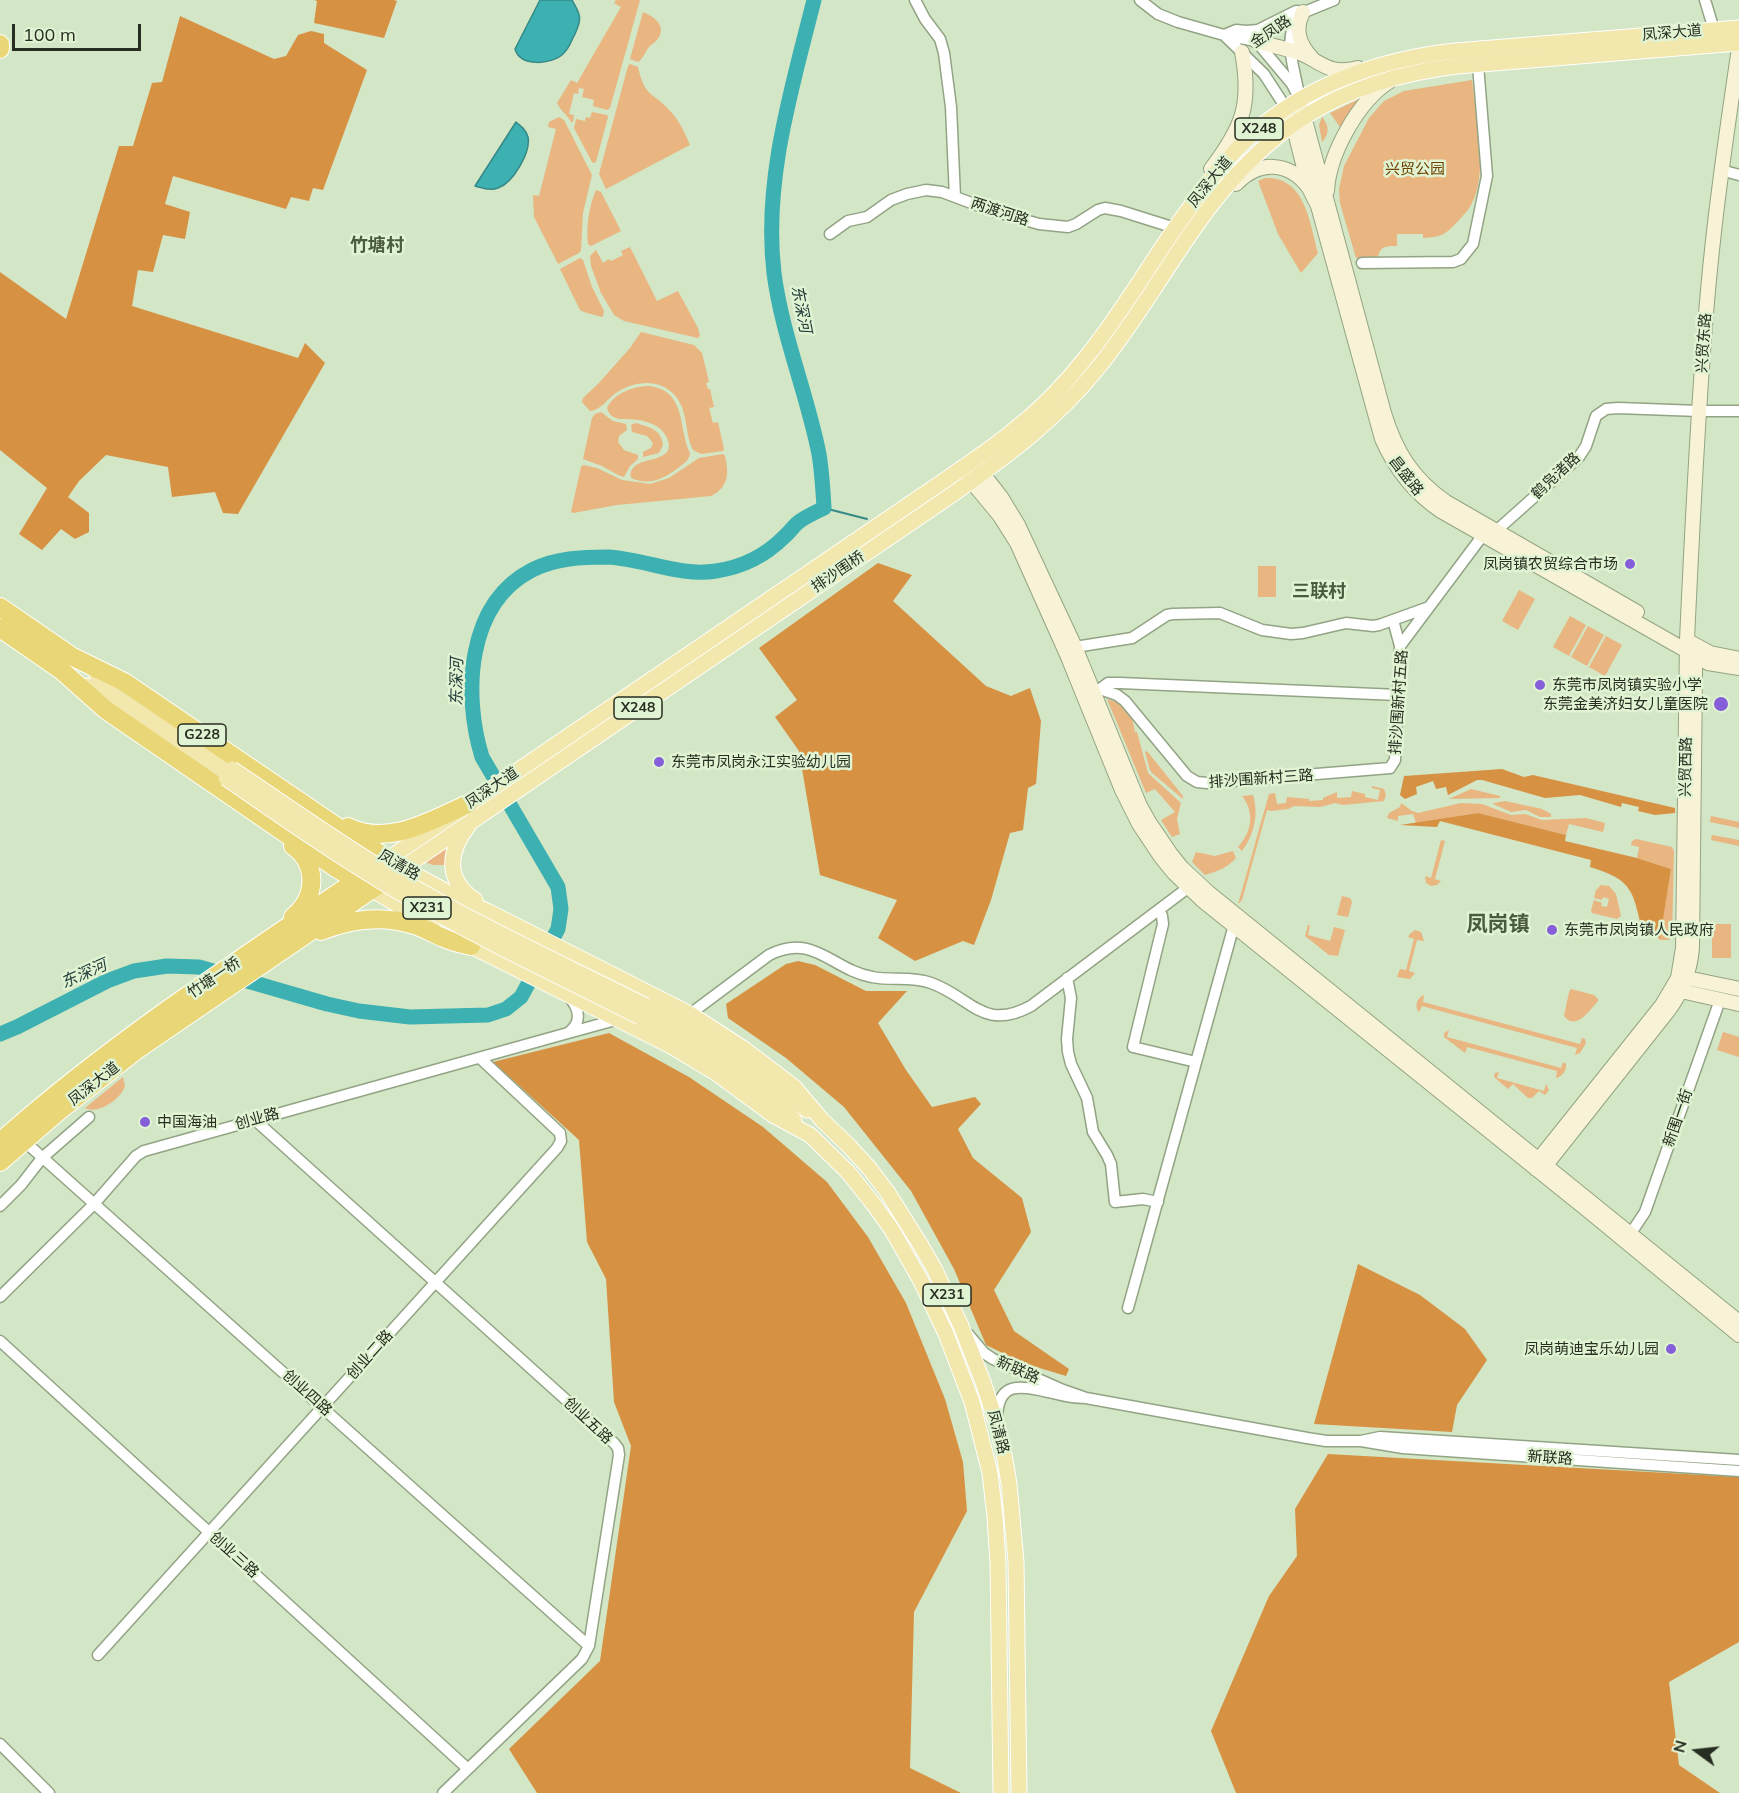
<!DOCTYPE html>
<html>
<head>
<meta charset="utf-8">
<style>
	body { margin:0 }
	#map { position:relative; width:1739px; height:1793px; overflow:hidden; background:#d3e6c5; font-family:Mulish,sans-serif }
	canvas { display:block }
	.north { position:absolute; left:1667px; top:1721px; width:60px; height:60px; -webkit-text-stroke:4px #e0f3d2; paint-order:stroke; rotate:285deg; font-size:16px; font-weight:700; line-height:24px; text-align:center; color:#272e21 }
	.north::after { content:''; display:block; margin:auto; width:21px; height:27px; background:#272e21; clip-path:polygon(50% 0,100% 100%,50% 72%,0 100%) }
	.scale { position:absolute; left:12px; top:24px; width:129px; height:27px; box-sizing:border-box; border:3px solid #272e21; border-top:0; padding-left:8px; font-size:18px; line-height:21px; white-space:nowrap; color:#272e21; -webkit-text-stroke:4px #e0f3d2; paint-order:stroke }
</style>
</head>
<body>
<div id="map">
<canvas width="1739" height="1793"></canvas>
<div class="north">N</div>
<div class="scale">100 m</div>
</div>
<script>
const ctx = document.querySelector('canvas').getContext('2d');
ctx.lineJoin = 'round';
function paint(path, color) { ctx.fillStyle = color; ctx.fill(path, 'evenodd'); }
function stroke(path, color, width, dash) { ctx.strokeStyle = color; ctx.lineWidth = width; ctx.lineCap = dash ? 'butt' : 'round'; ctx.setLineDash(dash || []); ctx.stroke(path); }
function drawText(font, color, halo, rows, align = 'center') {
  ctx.font = font + ' Mulish,"Noto Sans SC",sans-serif'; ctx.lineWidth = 5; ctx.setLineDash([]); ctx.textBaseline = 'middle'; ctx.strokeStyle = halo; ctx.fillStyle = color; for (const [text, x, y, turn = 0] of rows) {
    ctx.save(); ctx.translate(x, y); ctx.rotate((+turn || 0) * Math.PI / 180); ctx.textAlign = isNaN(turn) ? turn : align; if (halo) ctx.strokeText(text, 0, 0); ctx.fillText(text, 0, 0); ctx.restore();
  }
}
const green = new Path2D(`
	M616 0H640L610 108 607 110 593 106 594 100 582 97 584 89 579 88 578 94 574 93 569 114 574 115 573 122H571C567 114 562 113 557 103L571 80 577 83 621 7 614 3Z
	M643 12C653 16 666 25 659 37 657 41 652 44 649 47 645 52 643 59 638 62L630 59Z
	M630 64 638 67C645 99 653 91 671 112 680 121 685 134 690 145L606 189 599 174 628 66Z
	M1472 80C1476 115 1489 174 1471 205 1468 211 1463 215 1459 220 1446 234 1443 237 1423 238V234H1397V246C1386 246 1379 246 1378 259L1356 258 1340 203 1339 189 1344 166 1369 118 1384 101 1404 91Z
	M1361 98 1342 130 1330 113Z
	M592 112 607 115 608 117 596 162 594 163 592 162 574 128 576 119 585 121 586 117 590 118Z
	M559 117 564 120 592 175 583 213 581 250 579 253 558 264 534 217 533 195 539 196 556 129 548 127 549 122Z
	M1322 117C1329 125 1330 134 1322 142L1319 125Z
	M1265 178C1305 176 1310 223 1318 253L1301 273 1278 234 1258 181Z
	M596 190 601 192 621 231 591 246 588 244C586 227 589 206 596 190Z
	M630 247 657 301 678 291 698 328 700 336 698 338 624 321 614 315 601 293 591 266 590 256 596 250 603 263 609 259 611 261 623 255 621 251Z
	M580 258 583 260 592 287 604 311 603 316 602 317 584 312 580 310 560 269Z
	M641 332 694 345 702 353 709 382 706 383 708 389H710L714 407 709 408 713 423 718 422 724 449 723 451 701 454 693 450C685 435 688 416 679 401 665 378 636 379 616 393 607 399 601 410 590 411L582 402 583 398 598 384 630 348Z
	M650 386C687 392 678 428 690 453 689 461 684 463 678 468 664 479 648 486 631 478 630 473 631 469 635 466 646 457 679 461 666 436 661 426 649 422 639 420 626 418 611 423 607 408 614 393 634 386 650 386Z
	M601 412 613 421 626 424 627 430 619 436 618 442 624 450 638 455V459L630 466 624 477 618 475 602 466 583 459 592 418 595 414Z
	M636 423C649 427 661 429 663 445L659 453 643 457V452L651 448 653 443 647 436 632 432 631 425Z
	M723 454 725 456C729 473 729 487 711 496L617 505 573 513 571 512 581 467 583 465 597 468 622 480 650 484 669 478 699 458Z
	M1258 566H1276V597H1258Z
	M1519 590 1535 599 1518 630 1502 621Z
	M1570 616 1586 625 1569 656 1553 647Z
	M1588 626 1604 635 1587 666 1571 657Z
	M1606 636 1622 645 1605 676 1589 667Z
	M1107 699C1127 705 1132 711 1135 732H1137L1148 773 1181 803 1177 819 1180 834 1172 837 1161 820 1175 812 1155 789 1146 793Z
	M1147 751 1183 796V799L1152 773 1150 770 1145 752Z
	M1372 786 1384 789 1386 795 1384 801 1343 805 1335 803 1320 807 1294 806 1288 809 1271 811 1267 810 1242 900 1238 904 1269 794 1275 793 1277 804 1286 803 1287 797 1309 799V801L1323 800V798L1337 792V798L1351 797 1352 791 1365 794V797L1378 800 1380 790 1372 788Z
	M1471 789 1500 796V798L1449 799Z
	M1253 795C1259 814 1254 835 1242 851L1238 847C1252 832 1255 812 1242 796Z
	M1505 801 1542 809 1551 814V817H1540L1526 810 1511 812 1493 804 1494 803Z
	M1401 803 1412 811 1418 813 1461 803 1482 804 1511 815 1525 814 1542 820 1586 818 1605 823 1603 832 1569 824 1566 835 1478 813 1416 823 1413 814 1398 816V821L1387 818 1389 813 1400 807Z
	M1711 816 1739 822V828L1710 822Z
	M1712 835 1739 840V846L1711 840Z
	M1636 839 1672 847 1674 851 1672 937 1669 940H1659L1671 869 1637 858 1639 847 1631 845 1632 841Z
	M1441 840 1445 841 1435 879 1441 881 1437 885 1431 886 1426 883 1425 876 1431 878Z
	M450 846 448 865H433L425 862Z
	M1233 851 1236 858C1227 868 1218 871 1205 875L1192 862 1196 852 1215 856Z
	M1601 885 1609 886 1616 894 1621 916 1617 919 1592 913 1591 910 1594 900 1602 903 1601 906 1607 907 1609 899 1603 897 1602 900 1594 898 1596 890Z
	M1342 896 1350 898 1352 902 1348 917 1337 915Z
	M1712 924H1731V958H1712Z
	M1308 925H1310L1308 935 1330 941 1334 927 1345 930 1338 956 1329 955 1305 936Z
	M1415 930 1421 932 1424 941 1417 940 1409 971 1415 973 1410 979 1397 977 1400 969 1406 970 1414 939 1408 937 1410 934Z
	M1571 989 1594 995 1598 999V1001C1589 1011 1576 1031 1564 1016L1569 992Z
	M1424 995 1423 1002 1580 1044 1582 1038 1585 1039 1586 1043 1580 1053 1575 1055 1577 1048 1422 1006 1419 1012C1414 1006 1417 998 1424 995Z
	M1449 1030 1447 1037 1561 1068 1563 1062 1566 1064C1567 1070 1562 1077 1556 1078L1557 1071 1467 1047 1465 1053 1444 1037V1033Z
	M1723 1032 1739 1037V1057L1717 1050Z
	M1499 1072 1497 1078 1544 1091 1546 1084 1549 1090 1545 1095 1539 1091 1532 1098H1528L1513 1084 1508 1089 1494 1077 1495 1073Z
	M123 1077 125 1086C121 1099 98 1115 85 1108Z`);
const forest = new Path2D(`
	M314 0H394L397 1 384 38 314 23 317 1Z
	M180 16 274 59 286 56 298 35 311 31 324 34V43L367 70 323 190 313 188 309 201 291 197 286 209 173 176 165 204 190 212 185 239 163 235 153 272 138 270 132 306 298 358 305 343 325 363 238 514 223 513 215 492 172 497 168 467 106 455 79 481 68 497 89 513V532L75 539 61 529 42 550 19 534 47 488 0 450V272L66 319 119 146H133L152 83 162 82Z
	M878 563 912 575 893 601 986 686 1011 696 1030 688 1041 721 1036 784 1028 788 1023 830 1010 833 991 900 974 945 963 941 915 961 878 938 897 900 820 875 799 751 775 717 797 700 759 648Z
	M1502 769 1524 777 1533 775 1675 808V813L1655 815 1638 811 1639 807 1622 803 1621 807 1580 795 1545 798 1482 780H1477L1448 795 1446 787 1436 789 1433 781 1416 787 1417 794 1405 799 1400 795 1404 776Z
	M1478 813 1566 835 1565 841 1637 858 1671 869 1660 938 1643 934C1633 892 1634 880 1590 867L1591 860 1440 821 1437 827 1400 825Z
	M798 961 815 965 866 991H907L878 1023 906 1070 932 1107 975 1097 981 1104 958 1129 973 1158 1022 1198 1031 1232 994 1290 1014 1331 1069 1369 1066 1376 1023 1363 986 1345 954 1269 911 1191 844 1107 786 1058 728 1018 726 1004 786 964Z
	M609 1033 689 1077 763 1127 827 1182 868 1237 906 1303 945 1399 963 1462 967 1511 914 1612 910 1768 961 1793H537L509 1749 600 1661 631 1446 614 1402 606 1279 587 1242 579 1140 493 1062Z
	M1358 1264 1420 1295 1465 1329 1487 1360 1457 1405 1452 1432 1314 1424Z
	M1328 1454 1739 1477V1642L1669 1682 1679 1765 1720 1793H1236L1211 1731 1269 1596 1297 1556 1295 1509Z`);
const water = new Path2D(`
	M540 0H572C581 15 582 19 575 34 571 41 569 49 563 54 551 65 520 67 515 49Z
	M516 122C521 126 526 130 528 137 531 152 513 183 498 188 491 191 483 188 475 186Z`);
const stream = new Path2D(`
	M824 508 867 519`);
const river = new Path2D(`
	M0 1034 17 1027 107 981 134 971 167 966 199 967 327 1004 359 1011 410 1017 488 1015 506 1009 521 997 558 929 561 909 558 887 482 757C463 695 466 604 532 570 555 558 583 557 608 557 645 559 680 577 716 571 743 567 765 556 784 537 790 532 794 525 800 521 807 516 816 512 824 508 823 490 822 472 819 454 807 393 782 335 774 273 763 181 792 88 814 0`);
const street = new Path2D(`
	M915 0 925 19 940 39 944 53 951 107 955 197
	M1140 0 1158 14 1178 22 1224 35 1256 41 1292 84 1300 100
	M1705 0 1714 30
	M1297 15 1334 0
	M1224 35 1236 30 1247 31 1258 30 1296 11 1303 12C1281 35 1293 62 1298 90
	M1224 35 1264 74 1286 108
	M1721 170 1739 175
	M830 234 848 221 867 217 891 200 907 194 926 190 942 192 990 210 1039 224 1068 227 1076 224 1098 210 1105 208 1121 211 1175 228
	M1362 263 1453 262 1461 259 1473 244 1487 176 1478 65
	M1393 620 1400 646
	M1075 647 1132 638 1167 615 1173 614 1220 613 1262 630 1291 634 1303 633 1346 623 1373 626 1379 625 1429 607
	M1100 689 1117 695 1125 701 1187 776 1197 782 1207 783 1390 768 1395 760 1400 646 1483 535 1496 531 1579 457 1586 446 1596 416 1606 409 1618 408 1699 411H1739
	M1095 690 1100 689 1108 683H1120L1398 695
	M1159 910 1162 916 1163 924 1133 1047 1196 1062
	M1067 978 1071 998 1067 1039 1068 1052 1071 1064 1087 1098 1093 1132 1107 1155 1111 1164 1115 1202 1143 1199 1158 1202
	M569 997C580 1009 582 1023 568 1033L619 1019
	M690 1014 769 955C814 932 832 970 872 977 891 981 912 976 931 983 971 997 983 1032 1031 1006L1189 887
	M255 1120 614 1443 618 1448 619 1455 589 1646 582 1659 443 1793
	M24 1141 589 1646
	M0 1206 21 1185 42 1158 89 1117
	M1631 1233 1645 1212 1720 1000
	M0 1297 94 1204 136 1156 144 1151 568 1033
	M1128 1308 1234 925
	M968 1334 984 1353 993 1359 1063 1390 1086 1398C1075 1398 1064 1396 1053 1393 1024 1387 998 1378 997 1418
	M0 1341 468 1769
	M1086 1398 1307 1438 1326 1441H1361
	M1739 1460 1380 1437 1361 1441 1403 1448 1739 1471
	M98 1655 557 1148 561 1141 560 1133 480 1058
	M0 1744 49 1793`);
const secondary = new Path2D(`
	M1303 12C1294 30 1299 44 1312 58
	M1256 41C1269 45 1283 48 1297 52 1322 61 1327 76 1358 68
	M1286 108 1293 124 1309 188 1318 206 1382 439C1395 468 1414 493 1441 511L1708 663 1739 668
	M1302 109 1384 413C1396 452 1412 478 1446 502L1637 612
	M1211 169C1242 128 1252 105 1242 52
	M1236 184C1259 160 1289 161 1309 188
	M1327 191C1329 154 1358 101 1390 81
	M1687 640 1695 656V672L1692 948C1690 972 1683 991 1668 1011L1546 1165 1536 1169 1539 1159 1662 1005 1678 978 1683 948Z
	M1687 640C1692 532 1697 422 1706 314 1713 225 1726 136 1739 48
	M1688 641 1710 653 1739 659
	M1739 989 1687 978H1678L1681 991 1739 1004
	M1739 1322 1209 893 1182 868 1170 853 1149 822 1140 806 1075 647 1018 525 1001 497 983 474 966 465 971 481 1000 516 1017 543 1068 657 1122 790 1139 824 1161 857 1174 873 1202 900 1590 1212 1739 1335`);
const primary = new Path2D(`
	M97 675 232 769
	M87 686 113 701 226 778
	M468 826C448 852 445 880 475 900
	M388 859 948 478C970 462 993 448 1014 430 1041 409 1066 383 1087 356 1124 310 1153 258 1188 210 1206 184 1226 159 1249 137 1305 85 1381 59 1455 51L1739 28
	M371 889 432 925
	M461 941 671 1046 716 1073 773 1115 810 1135 848 1172 875 1206 892 1230 921 1281 946 1334 972 1402 990 1473 995 1517 998 1563 1001 1793
	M646 1006 715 1043 807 1110
	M640 1017C695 1045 749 1077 794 1120
	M1019 1793 1016 1562 1009 1484 1004 1454 997 1425 983 1382 961 1326 935 1270 920 1244 888 1193 870 1169 849 1146 822 1120 794 1087 744 1049 690 1014 489 912 458 898 403 868 953 494C1007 456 1055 421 1097 369 1133 325 1162 274 1195 227 1263 129 1339 80 1457 66L1739 43`);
const highway = new Path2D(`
	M0 44V49
	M0 607 71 656 124 682 349 835 403 868 138 1049 59 1111 0 1162
	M0 628 61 670 106 710 336 868 366 886
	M348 827C388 847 432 820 468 804
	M293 846C318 864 317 897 293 917
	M321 931C350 919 383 915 414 925 424 928 434 934 444 938 452 942 462 944 471 946
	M0 1142C118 1037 251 952 381 864`);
const primaryBridge = new Path2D(`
	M232 769C289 807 344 847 403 881 482 927 565 965 646 1006
	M226 778C282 817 338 856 397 891 476 937 559 976 640 1017`);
const markers = [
	[1630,564,6,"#855fd9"],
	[1540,685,6,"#855fd9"],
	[1721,704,8,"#855fd9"],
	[659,762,6,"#855fd9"],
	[1552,930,6,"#855fd9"],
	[145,1122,6,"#855fd9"],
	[1671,1349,6,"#855fd9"]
];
const shields = [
	[1259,129,48],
	[638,708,48],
	[202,735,48],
	[427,908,48],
	[947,1295,48]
];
const shieldNames = [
	["X248",1259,129],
	["X248",638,708],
	["G228",202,735],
	["X231",427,908],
	["X231",947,1295]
];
const streetNames = [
	["金凤路",1271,32,-34],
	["凤深大道",1672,33,-5],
	["凤深大道",1210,182,-51],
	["两渡河路",1000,212,18],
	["兴贸东路",1704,343,-86],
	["昌盛路",1406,476,52],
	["鹤凫渚路",1556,476,-43],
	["排沙围桥",838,572,-34],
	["排沙围新村五路",1399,702,-86],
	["兴贸西路",1686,767,-89],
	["排沙围新村三路",1261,779,-4],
	["凤深大道",492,788,-34],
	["凤清路",399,865,30],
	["竹塘一桥",214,978,-34],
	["凤深大道",94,1084,-38],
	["新围一街",1678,1118,-71],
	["创业路",257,1119,-15],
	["创业二路",370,1355,-48],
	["新联路",1018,1370,24],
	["创业四路",307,1393,42],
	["创业五路",588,1421,43],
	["凤清路",998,1432,75],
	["新联路",1550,1458,4],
	["创业三路",234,1555,42]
];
const parkNames = [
	["兴贸公园",1415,169]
];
const poiNames = [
	["凤岗镇农贸综合市场",1618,564,"right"],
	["东莞市凤岗镇实验小学",1552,685],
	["东莞金美济妇女儿童医院",1708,704,"right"],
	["东莞市凤岗永江实验幼儿园",671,762],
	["东莞市凤岗镇人民政府",1564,930],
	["中国海油",157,1122],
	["凤岗萌迪宝乐幼儿园",1659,1349,"right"]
];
const waterNames = [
	["东深河",801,309,79],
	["东深河",457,682,-89],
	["东深河",84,974,-24]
];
const quarterNames = [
	["竹塘村",377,246],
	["三联村",1319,592]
];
const districtNames = [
	["凤岗镇",1498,925]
];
paint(green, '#e9b581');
paint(forest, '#d79143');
paint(water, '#3db0b2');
stroke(water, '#368986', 1.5);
stroke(stream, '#368986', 2);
stroke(river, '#3db0b2', 15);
stroke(street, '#92a484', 13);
stroke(secondary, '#92a484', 16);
stroke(primary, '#fff', 17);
stroke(highway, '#fff', 20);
stroke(street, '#fff', 10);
stroke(secondary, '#f8f3d6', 14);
stroke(primary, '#f2e7ad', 15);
stroke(highway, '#e9d777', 18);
stroke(primaryBridge, '#fff', 17, []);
stroke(primaryBridge, '#f2e7ad', 15);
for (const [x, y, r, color] of markers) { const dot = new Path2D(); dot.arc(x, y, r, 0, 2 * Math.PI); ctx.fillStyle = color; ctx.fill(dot); stroke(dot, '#e0f3d2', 2); }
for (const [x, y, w] of shields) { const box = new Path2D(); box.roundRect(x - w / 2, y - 11, w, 22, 4.5); ctx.fillStyle = '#e0f3d2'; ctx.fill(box); stroke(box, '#272e21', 1.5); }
drawText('bold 14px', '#272e21', null, shieldNames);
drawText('15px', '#272e21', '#e0f3d2', streetNames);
drawText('15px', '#714303', '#e0f3d2', parkNames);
drawText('15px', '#272e21', '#e0f3d2', poiNames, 'left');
drawText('italic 16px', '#233d3d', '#e0f3d2', waterNames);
drawText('bold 18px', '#4b5b3e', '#e0f3d2', quarterNames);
drawText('bold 21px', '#4b5b3e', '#e0f3d2', districtNames);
</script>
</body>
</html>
